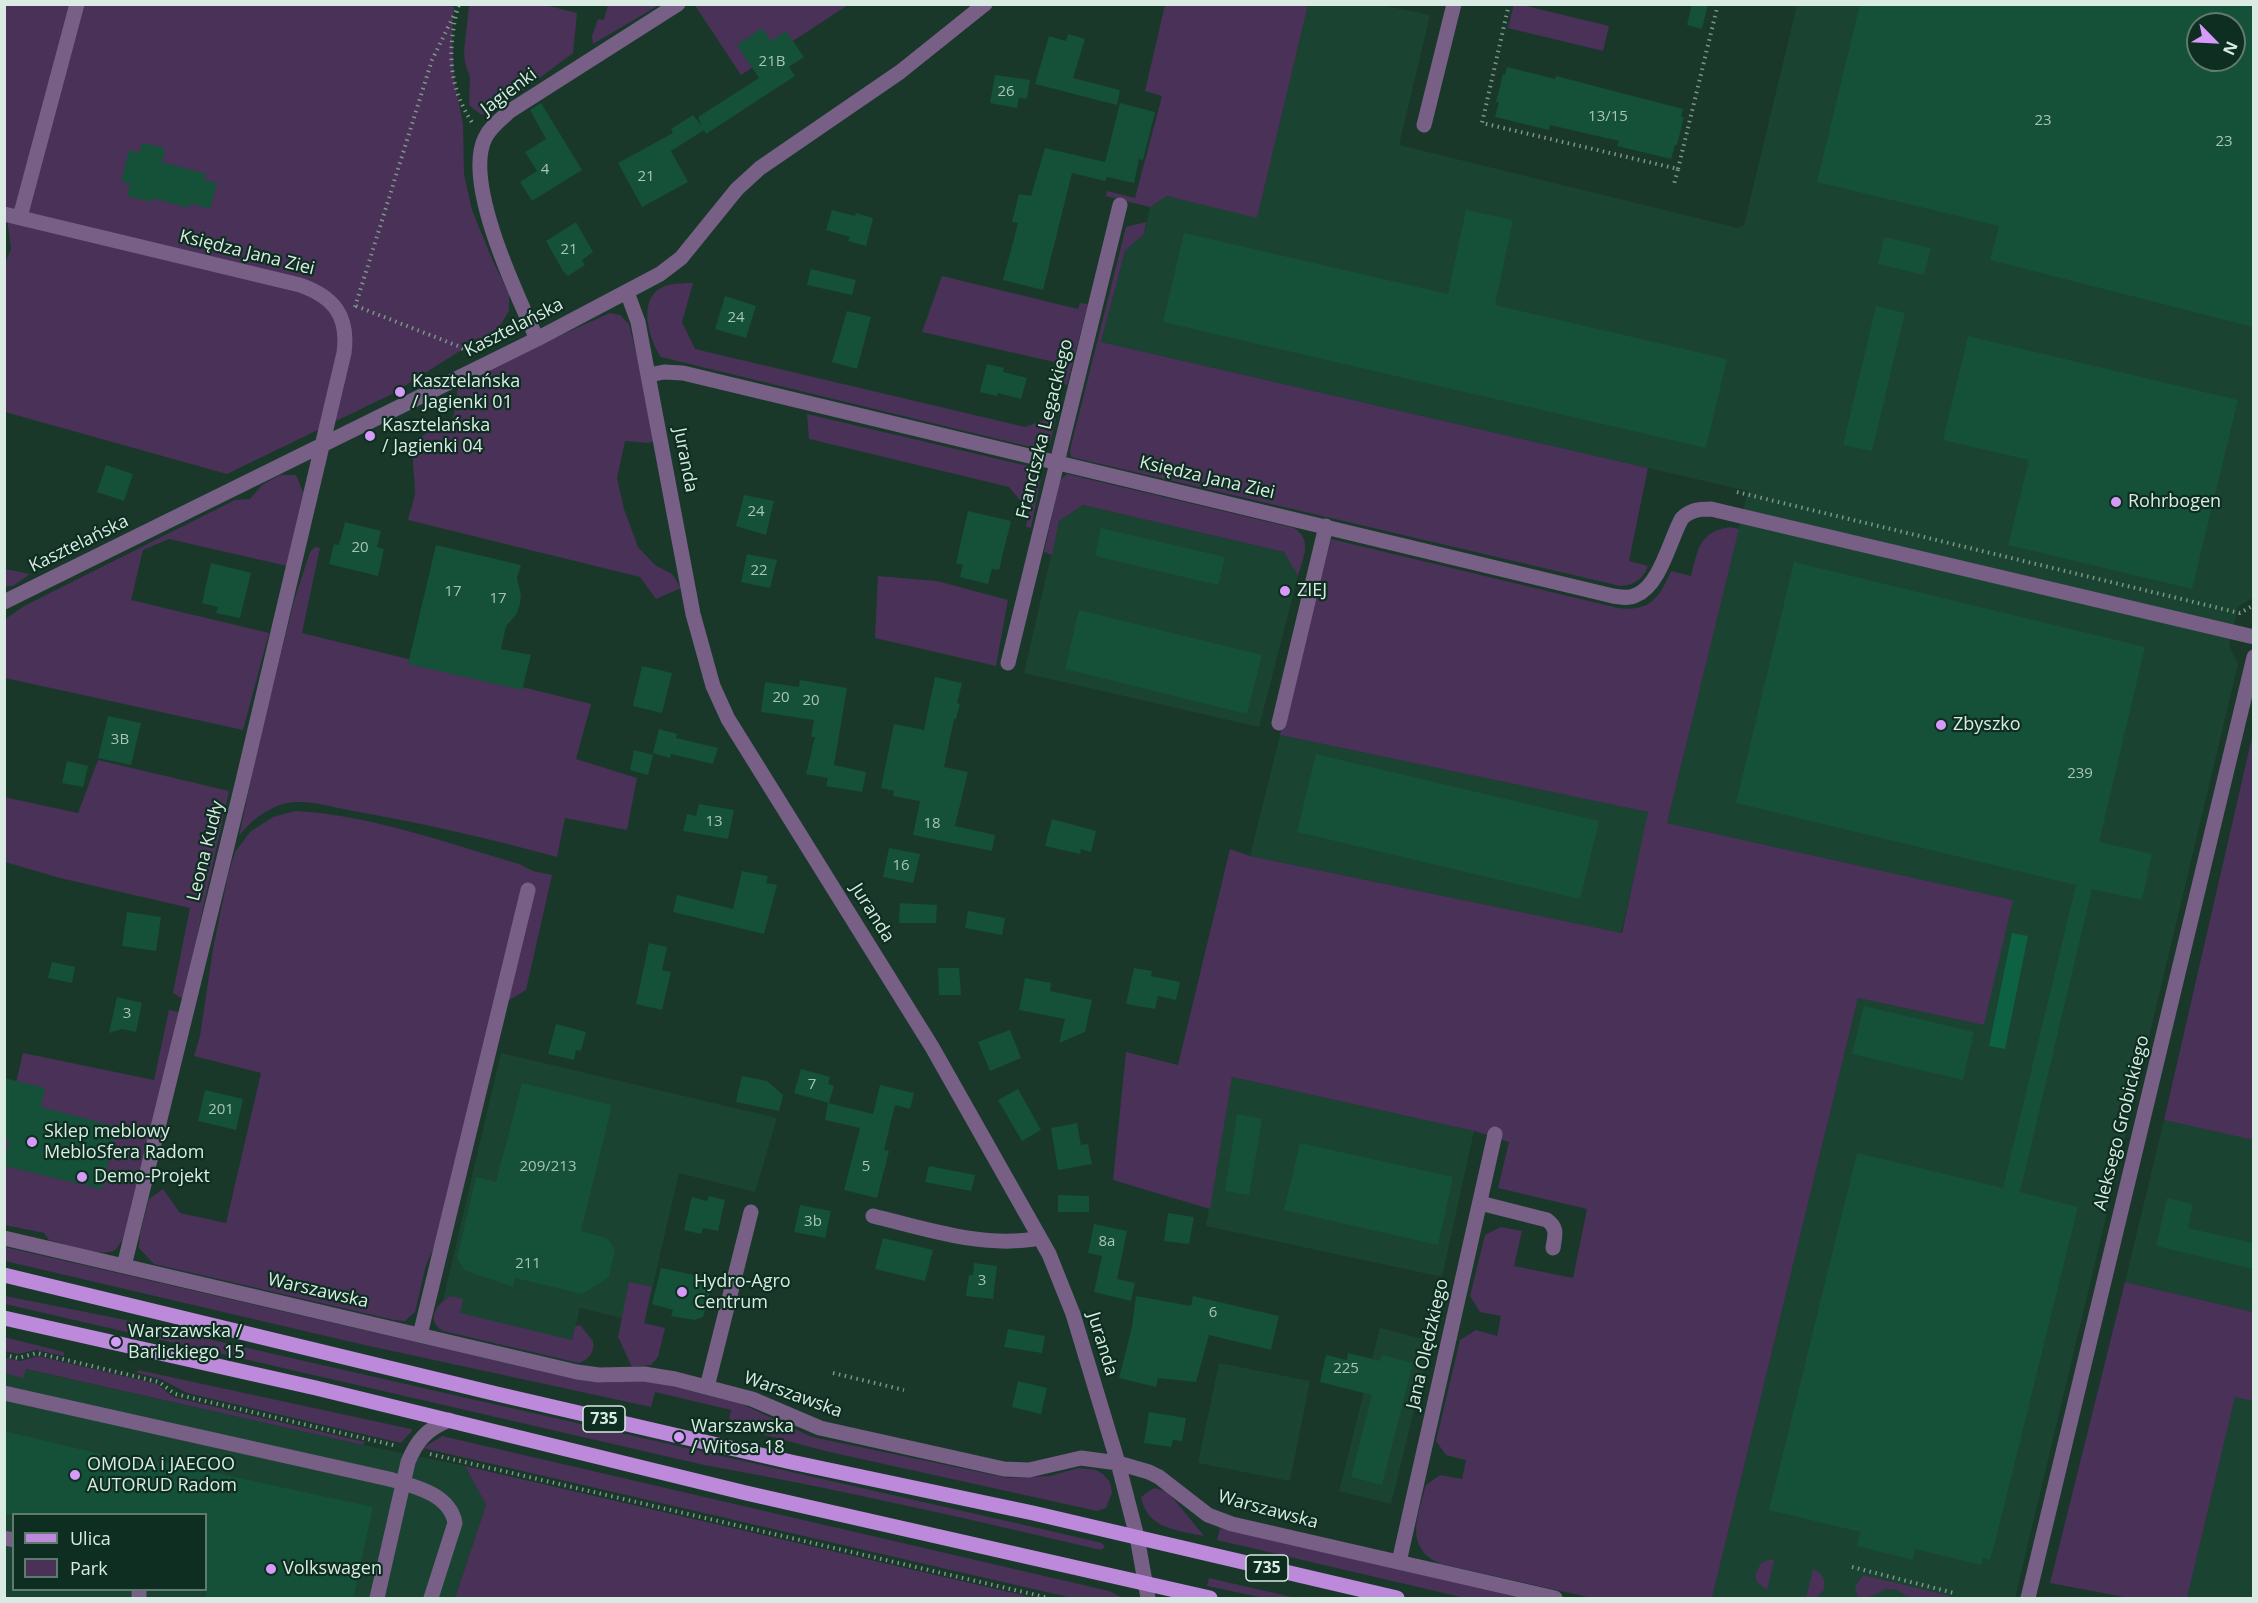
<!DOCTYPE html>
<html>
<head>
<meta charset="utf-8">
<style>
	body { margin:0 }
	#map { position:relative; width:2258px; height:1603px; overflow:hidden; background:#19382a; font-family:"Open Sans",sans-serif }
	canvas { display:block }
	.frame { position:absolute; inset:0; border:6px solid #d9ebe2; pointer-events:none }
	.legend { position:absolute; left:12px; top:1513px; width:195px; height:78px; box-sizing:border-box; background:#0e2e21; border:2px solid #5f7a6e; margin:0; padding:8px 10px; list-style:none; font-size:18px; color:#d9ebe2 }
	.legend li { display:flex; align-items:center; gap:12px; height:30px }
	.legend b { width:30px; border:2px solid #5f7a6e }
	.north { position:absolute; left:2186px; top:12px; width:60px; height:60px; box-sizing:border-box; background:#0e2e21; border:2px solid #5f7a6e; border-radius:50%; rotate:114deg; font-size:16px; font-weight:700; line-height:24px; text-align:center; color:#d9ebe2 }
	.north::after { content:''; display:block; margin:auto; width:21px; height:27px; background:#d69bf9; clip-path:polygon(50% 0,100% 100%,50% 72%,0 100%) }
</style>
</head>
<body>
<div id="map">
<canvas width="2258" height="1603"></canvas>
<div class="frame"></div>
<ul class="legend">
<li><b style="height:8px;background:#bd89db"></b>Ulica</li>
<li><b style="height:16px;background:#493157"></b>Park</li>
</ul>
<div class="north">N</div>
</div>
<script>
const ctx = document.querySelector('canvas').getContext('2d');
ctx.lineJoin = 'round';
function paint(path, color) { ctx.fillStyle = color; ctx.fill(path, 'evenodd'); }
function stroke(path, color, width, dash) { ctx.strokeStyle = color; ctx.lineWidth = width; ctx.lineCap = dash ? 'butt' : 'round'; ctx.setLineDash(dash || []); ctx.stroke(path); }
function drawText(font, color, halo, rows, align = 'center') {
  ctx.font = font + ' "Open Sans",sans-serif'; ctx.lineWidth = 4.5; ctx.setLineDash([]); ctx.textBaseline = 'middle'; ctx.strokeStyle = halo; ctx.fillStyle = color; for (const [text, x, y, turn = 0] of rows) {
    ctx.save(); ctx.translate(x, y); ctx.rotate((+turn || 0) * Math.PI / 180); ctx.textAlign = isNaN(turn) ? turn : align; if (halo) ctx.strokeText(text, 0, 0); ctx.fillText(text, 0, 0); ctx.restore();
  }
}
const built = new Path2D(`
	M1308 5H1381L1430 15 1399 145 1738 228 1744 225 1797 5H2253V593L2252 598 2238 607 2229 646 2238 664 2015 1598H1712L1858 998 1984 1025 2012 900 1667 823 1748 491 1101 342 1125 251 1144 234 1150 207 1167 196 1257 217ZM2198 24H2234V60H2198Z
	M1083 505 1284 552 1298 576 1259 727 1024 673 1059 521Z
	M1280 735 1649 812 1621 933 1250 856Z
	M501 1053 777 1118 755 1192 679 1173 644 1323 580 1308 571 1344 440 1313Z
	M1232 1077 1474 1131 1442 1277 1206 1226Z
	M2164 1120 2253 1140V1312L2125 1282Z
	M1380 1328 1431 1341 1391 1504 1339 1491Z
	M1219 1363 1310 1381 1290 1481 1198 1463Z
	M5 1366 25 1369 363 1445 465 1466 486 1505 455 1598H5ZM14 1514H206V1590H14Z
	M2235 1396 2253 1401V1598H2187Z`);
const green = new Path2D(`
	M694 4 848 5 741 75Z
	M1514 4 1522 5 1609 26 1603 51 1508 28Z
	M5 5H454L452 35 454 79 463 124 464 174 472 210 492 259 509 294V311L501 324 491 334 466 347 392 394 227 474 5 412 4 266 11 249 7 218 4 216Z
	M469 5H545L577 13 573 53 490 115 480 114 469 105 470 77 465 63 464 51Z
	M608 5V4L659 5 593 44 592 36 598 19 604 20Z
	M1165 5H1308L1257 218 1167 196 1150 207 1106 196 1107 191 1135 198 1162 96 1145 91Z
	M1146 222 1144 234 1125 251 1101 342 1648 468 1629 561 1648 566C1643 579 1635 585 1620 586L1071 457 1070 450 1126 227Z
	M942 276 1078 309 1080 303 1088 304 1067 385 1059 383 1063 364 922 332Z
	M693 283 682 322 695 349 1025 427 1052 417 1056 418 1050 443 1039 449 661 357C649 339 636 297 665 286 673 283 685 283 693 283Z
	M610 313 620 315 629 324 657 439 649 443 625 441 617 478 624 509 638 547 655 565 672 574 681 588 656 599 640 577 408 520C410 511 414 501 415 492 415 453 400 436 452 425L459 381Z
	M807 414 1028 466 1038 471 1041 478 1031 528 1026 527 1029 511 1009 487 809 439Z
	M1067 474 1294 528C1313 540 1303 558 1298 576L1284 552 1083 505 1059 521 1052 555 1044 552 1060 480Z
	M280 475H296L303 492 287 566 169 539 143 550 131 600 269 633 243 730 5 678 4 620 24 606 235 500 250 499 262 485Z
	M1730 527 1739 529 1667 823 2013 900 1984 1025 1858 998 1712 1598H1592L1441 1564C1403 1548 1418 1516 1426 1485L1440 1475 1462 1479 1466 1460 1446 1455 1436 1441 1460 1340 1476 1330 1497 1336 1501 1316 1480 1312 1470 1296 1485 1235 1501 1227 1522 1231 1514 1266 1573 1278 1587 1209 1498 1188 1509 1142 1474 1131 1232 1077 1210 1209 1113 1180 1126 1052 1178 1065 1230 849 1250 856 1622 933 1648 812 1280 735 1331 539 1618 608C1649 612 1659 599 1671 571L1691 576C1698 549 1699 532 1730 527Z
	M315 547 320 548 302 633 591 704 576 759 637 778 627 830 565 818 557 857C491 839 426 824 359 812 339 809 317 801 296 802 273 803 252 819 239 836L262 729 294 601 310 552Z
	M5 569 30 574 13 586H5Z
	M878 576 937 581 1008 600 996 666 875 638Z
	M2253 733 2254 1140H2253L2164 1120Z
	M98 760 229 791 183 999 173 993 190 908 60 878 5 862 4 797 78 813Z
	M295 811C371 815 447 843 519 864L533 871 552 875 526 990 506 1002 435 1245 426 1265 415 1312 405 1321 394 1320 154 1264 139 1248 140 1234 149 1199 163 1189 180 1213 226 1223 261 1073 194 1056 200 1036 213 949 228 875 235 852 250 832 273 817Z
	M169 1010 180 1012 123 1238C121 1242 118 1247 115 1250 104 1258 63 1244 49 1240L44 1233 5 1225V1129L23 1053 154 1080Z
	M5 1247 579 1380 605 1383 630 1381 655 1382 740 1403 812 1437 1008 1478 1050 1476 1078 1468 1096 1470 1103 1474 1110 1482 1112 1493 1106 1508 1097 1511 825 1451 728 1425 731 1410 655 1392 651 1407 360 1344 5 1261Z
	M629 1282 652 1287 644 1323 665 1328 658 1357 651 1365 632 1367 618 1337Z
	M2125 1282 2253 1312V1401L2235 1397 2187 1598H2129L2050 1583Z
	M5 1296 116 1318 1055 1532 1102 1543 1105 1547 1101 1550C969 1519 838 1489 704 1465L5 1304Z
	M450 1296 463 1299 460 1313 572 1340 575 1326 580 1325 593 1341C595 1351 589 1360 579 1363L443 1331C425 1320 436 1305 450 1296Z
	M4 1337 64 1352V1356L36 1350 18 1354 5 1351Z
	M38 1356 157 1384 173 1397 365 1442 363 1445 26 1369 23 1378 5 1373V1358L21 1361Z
	M138 1370 411 1429 412 1431 401 1443 187 1393 161 1379 137 1373Z
	M442 1436 1109 1591 1123 1598H1072L423 1448Z
	M465 1466 1035 1598H455L486 1505Z
	M1154 1488 1168 1492 1204 1536C1177 1530 1147 1529 1141 1497Z
	M1220 1528 1521 1598H1465L1217 1540Z
	M1768 1560H1774L1767 1590 1757 1582 1755 1575 1761 1563Z
	M1813 1569C1823 1573 1826 1580 1824 1590L1816 1598H1806Z
	M1863 1575 1950 1596 1948 1598H1910L1897 1590 1887 1589 1867 1598H1858L1855 1587Z
	M1209 1578 1296 1598H1264L1207 1586Z`);
const water = new Path2D(`
	M2012 933 2028 936 2005 1049 1989 1046Z`);
const building = new Path2D(`
	M1692 4H1708L1702 29 1687 25Z
	M1860 4H2253V327L1990 260 1999 226 1817 182ZM2198 24H2234V60H2198Z
	M762 28 771 41 786 31 804 57 789 67 795 76 706 134 704 130 671 151 688 182 642 207 618 163 673 133 671 129 693 115 702 126 698 117 759 78 737 45Z
	M1068 34 1085 39 1073 78 1120 90 1117 105 1035 84 1049 36 1066 41Z
	M1507 67 1555 79 1556 76 1683 109 1681 117H1684L1677 145H1675L1671 159 1617 146 1619 141 1550 125 1549 130 1495 117 1499 102H1496L1503 74 1505 75Z
	M995 75 1030 80 1027 99 1019 98 1017 108 990 103Z
	M541 103 582 170 532 201 520 182 537 171 525 152 546 139 530 110Z
	M1120 103 1155 112 1143 160 1139 159 1134 183 1107 177 1105 181 1072 173 1043 290 1003 280 1018 223 1012 222 1019 194 1031 196 1045 148 1105 162Z
	M142 143 165 148 162 162 206 174 204 180 217 183 210 209 190 203 189 208 152 198 151 202 127 196 130 184 121 181 129 150 139 153Z
	M832 210 855 216 856 213 873 218 866 246 848 241 850 237 826 230Z
	M1466 210 1513 220 1495 305 1727 359 1706 448 1163 322 1184 233 1448 294Z
	M576 222 593 252 582 260 585 265 568 276 563 271 546 241Z
	M1884 237 1931 248 1924 275 1878 264Z
	M811 269 856 280 852 295 807 285Z
	M725 296 756 306 746 338 715 329Z
	M1876 306 1905 313 1872 451 1843 445Z
	M847 311 871 317 857 369 832 362Z
	M1968 336 2238 400 2192 589 2008 545 2029 460 1943 440Z
	M987 364 1004 368 1003 372 1027 378 1021 399 998 393 997 396 980 392Z
	M106 465 133 474 124 501 97 492Z
	M744 495 774 501 766 535 736 526Z
	M968 511 1011 521 999 570 992 569 988 584 960 577 963 565 956 563Z
	M345 522 381 531 377 547 384 549 378 576 329 564 334 544 339 545Z
	M1101 528 1225 557 1218 585 1095 556Z
	M436 545 521 565 517 578 521 595 520 604 516 615 506 626 501 649 531 655 522 690 408 664Z
	M747 554 777 560 770 588 741 582Z
	M1794 562 2145 647 2099 842 2152 854 2142 900 2092 889 2020 1192 2078 1207 1995 1542 1990 1560 1983 1558 1981 1565 1915 1549 1913 1560 1857 1546 1860 1532 1769 1510 1857 1153 2003 1188 2076 885 1736 803Z
	M211 563 251 573 240 618 216 613 218 607 202 603Z
	M1079 610 1262 655 1247 714 1065 669Z
	M642 666 672 673 662 713 633 706Z
	M935 677 962 683 957 703 960 704 956 719H954L944 767 968 772 955 826 995 835 992 851 913 835 920 801 893 796 894 791 881 788 894 724 924 730Z
	M800 680 847 688 834 765 866 772 862 792 826 786 828 778 806 774 815 737H811L814 720 761 712 765 682 799 687Z
	M108 716 141 723 131 765 98 758Z
	M659 729 677 734 676 738 718 748 713 764 671 754 670 758 653 753Z
	M634 750 653 755 648 775 630 770Z
	M1316 754 1599 821 1580 899 1297 832Z
	M67 761 88 766 83 787 62 783Z
	M699 804 734 810 728 839 683 831 687 814 696 816Z
	M1052 819 1096 831 1091 852 1081 849 1080 854 1045 846Z
	M889 848 920 854 913 883 883 877Z
	M742 871 768 876 766 883 777 885 764 934 673 912 677 895 733 909Z
	M900 903 937 905 936 923H899Z
	M968 911 1005 918 1002 935 965 928Z
	M127 912 161 917 156 951 122 946Z
	M649 943 667 947 662 970 671 972 662 1010 636 1004Z
	M52 962 75 967 72 983 48 978Z
	M938 968H959L961 995H939Z
	M1134 968 1152 971 1151 976 1180 982 1176 1000 1158 996 1155 1009 1126 1004Z
	M1025 978 1051 983 1050 991 1092 1000 1085 1032 1059 1043 1065 1019 1019 1010Z
	M117 997 142 1003 136 1032 122 1029 109 1033Z
	M1864 1006 1974 1032 1963 1080 1852 1054Z
	M556 1024 586 1032 581 1051 576 1050 574 1060 548 1054Z
	M1010 1030 1021 1058 990 1071 978 1042Z
	M801 1069 830 1077 828 1084 834 1086 829 1103 794 1093Z
	M742 1076 767 1081 783 1095 779 1111 736 1102Z
	M4 1078 45 1088 41 1107 117 1127 102 1189 4 1166 9 1140 4 1139Z
	M522 1083 612 1105 581 1231 607 1238 615 1249 609 1277 582 1294 515 1278 513 1287 464 1270 457 1258 476 1177 496 1182Z
	M880 1085 914 1093 910 1109 895 1105 884 1150 889 1151 877 1198 844 1190 860 1128 825 1120 828 1103 873 1114Z
	M1018 1089 1041 1130 1022 1141 998 1100Z
	M205 1090 243 1099 236 1130 198 1121Z
	M1237 1114 1262 1119 1249 1195 1225 1191Z
	M1077 1123 1081 1145 1088 1144 1092 1164 1058 1170 1051 1128Z
	M1300 1143 1453 1177 1438 1245 1284 1210Z
	M929 1166 975 1175 971 1191 925 1182Z
	M1058 1195 1089 1196V1212H1058Z
	M709 1196 725 1200 718 1231 703 1228 701 1234 684 1230 692 1197 707 1201Z
	M2167 1198 2193 1204 2188 1228 2253 1243V1269L2156 1246Z
	M800 1205 831 1211 825 1238 794 1232Z
	M1168 1213 1194 1217 1189 1244 1164 1241Z
	M1094 1224 1127 1231 1117 1279 1135 1283 1131 1301 1094 1292 1102 1256 1088 1253Z
	M883 1238 933 1250 925 1281 875 1269Z
	M974 1263 997 1266 993 1299 966 1296 969 1275H973Z
	M661 1268 713 1279 703 1317 694 1320 671 1316 673 1310 652 1304Z
	M1136 1296 1191 1306 1193 1296 1279 1316 1271 1350 1209 1335 1196 1382 1158 1378 1156 1387 1119 1378 1132 1327Z
	M1008 1329 1045 1336 1042 1353 1004 1347Z
	M1348 1353 1380 1361 1382 1355 1413 1363 1382 1485 1351 1477 1372 1395 1320 1382 1326 1355 1347 1360Z
	M1018 1381 1047 1388 1041 1414 1012 1407Z
	M1149 1412 1186 1418 1182 1441 1173 1440 1171 1447 1144 1443Z
	M4 1431 164 1469 165 1462 373 1507 353 1599H206V1515H12L4 1513Z`);
const path = new Path2D(`
	M1509 4 1482 123 1678 169 1674 184
	M457 11C447 53 449 88 473 124
	M1678 169 1718 4
	M356 306 458 346 472 354
	M355 307 432 60 459 5
	M1737 492 2227 610 2240 613 2254 605
	M4 1355 18 1358 37 1353 159 1382 175 1394 397 1446
	M833 1373 904 1390
	M430 1454 1049 1598
	M1852 1567 1954 1593`);
const minor = new Path2D(`
	M1424 125 1454 4
	M4 214 300 285C334 297 349 316 344 353L241 789 124 1266
	M20 217 77 4
	M627 292 638 322 693 614 713 686 728 719 932 1047 1049 1254 1073 1314 1118 1463 1137 1537 1148 1598
	M537 339C517 295 463 183 485 138 490 127 501 119 510 111L678 4
	M649 375 664 372 683 373 1613 596C1621 597 1629 599 1636 595 1660 586 1670 539 1682 518 1691 510 1698 509 1711 509L2254 637
	M4 602 537 339 660 274 681 258 737 189 760 168 900 72 985 4
	M1008 663 1120 205
	M1279 723 1326 526
	M1480 1203 1547 1220C1558 1228 1555 1235 1553 1248
	M873 1216C926 1229 985 1249 1040 1238
	M4 1238 577 1372 599 1375 644 1374 675 1379 752 1399 820 1428 1004 1469 1029 1470 1081 1458 1118 1463 1149 1472 1159 1477 1208 1515 1232 1524 1555 1598
	M420 1335 528 890
	M707 1387 751 1212
	M4 1393 389 1479C414 1486 450 1494 455 1523L431 1598
	M4 1538 14 1540
	M1399 1562 1495 1134
	M139 1598V1590
	M377 1598 408 1462C417 1440 427 1429 449 1420
	M2028 1598 2254 657`);
const major = new Path2D(`
	M4 1275 497 1394 791 1462 1033 1513 1397 1598
	M4 1318 316 1388 746 1493 1210 1598`);
const markers = [
	[400,392,6,"#d69bf9"],
	[370,436,6,"#d69bf9"],
	[2116,502,6,"#d69bf9"],
	[1285,591,6,"#d69bf9"],
	[1941,725,6,"#d69bf9"],
	[32,1142,6,"#d69bf9"],
	[82,1177,6,"#d69bf9"],
	[682,1292,6,"#d69bf9"],
	[116,1342,6,"#d69bf9"],
	[679,1437,6,"#d69bf9"],
	[75,1475,6,"#d69bf9"],
	[271,1569,6,"#d69bf9"]
];
const numberNames = [
	["21B",772,62],
	["26",1006,92],
	["13/15",1608,117],
	["23",2043,121],
	["23",2224,142],
	["4",545,170],
	["21",646,177],
	["21",569,250],
	["24",736,318],
	["24",756,512],
	["20",360,548],
	["22",759,571],
	["17",453,592],
	["17",498,599],
	["20",781,698],
	["20",811,701],
	["3B",120,740],
	["239",2080,774],
	["13",714,822],
	["18",932,824],
	["16",901,866],
	["3",127,1014],
	["7",812,1085],
	["201",221,1110],
	["209/213",548,1167],
	["5",866,1167],
	["3b",813,1222],
	["8a",1107,1242],
	["211",528,1264],
	["3",982,1281],
	["6",1213,1313],
	["225",1346,1369]
];
const shields = [
	[604,1419,42],
	[1267,1568,42]
];
const shieldNames = [
	["735",604,1419],
	["735",1267,1568]
];
const streetNames = [
	["Jagienki",509,92,-37],
	["Księdza Jana Ziei",247,253,14],
	["Kasztelańska",514,328,-27],
	["Franciszka Legackiego",1045,429,-76],
	["Juranda",685,460,79],
	["Księdza Jana Ziei",1207,478,13],
	["Kasztelańska",79,544,-26],
	["Leona Kudły",206,851,-76],
	["Juranda",872,913,58],
	["Aleksego Grobickiego",2122,1123,-76],
	["Warszawska",318,1291,13],
	["Juranda",1102,1344,73],
	["Jana Olędzkiego",1428,1344,-77],
	["Warszawska",793,1395,20],
	["Warszawska",1268,1510,15]
];
const poiNames = [
	["Kasztelańska",412,382],
	["/ Jagienki 01",412,403],
	["Kasztelańska",382,426],
	["/ Jagienki 04",382,447],
	["Rohrbogen",2128,502],
	["ZIEJ",1297,591],
	["Zbyszko",1953,725],
	["Sklep meblowy",44,1132],
	["MebloSfera Radom",44,1153],
	["Demo-Projekt",94,1177],
	["Hydro-Agro",694,1282],
	["Centrum",694,1303],
	["Warszawska /",128,1332],
	["Barlickiego 15",128,1353],
	["Warszawska",691,1427],
	["/ Witosa 18",691,1448],
	["OMODA i JAECOO",87,1465],
	["AUTORUD Radom",87,1486],
	["Volkswagen",283,1569]
];
paint(built, '#1b4332');
paint(green, '#493157');
paint(water, '#0e6244');
paint(building, '#155039');
stroke(path, '#7d968a', 4, [1.5, 4.5]);
stroke(minor, '#775f86', 15);
stroke(major, '#bd89db', 15);
for (const [x, y, r, color] of markers) { const dot = new Path2D(); dot.arc(x, y, r, 0, 2 * Math.PI); ctx.fillStyle = color; ctx.fill(dot); stroke(dot, '#0e2e21', 2); }
drawText('15px', '#a8c4b8', null, numberNames);
for (const [x, y, w] of shields) { const box = new Path2D(); box.roundRect(x - w / 2, y - 13, w, 26, 4.5); ctx.fillStyle = '#0e2e21'; ctx.fill(box); stroke(box, '#d9ebe2', 1.5); }
drawText('bold 16px', '#d9ebe2', null, shieldNames);
drawText('18px', '#d9ebe2', '#0e2e21', streetNames);
drawText('18px', '#d9ebe2', '#0e2e21', poiNames, 'left');
</script>
</body>
</html>
